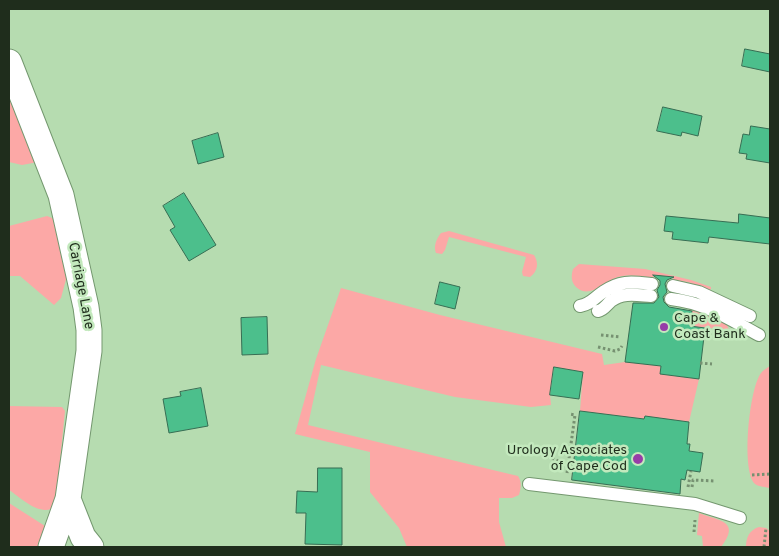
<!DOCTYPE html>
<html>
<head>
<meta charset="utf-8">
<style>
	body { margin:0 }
	#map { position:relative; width:779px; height:556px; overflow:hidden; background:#b6dcb0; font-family:Overpass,sans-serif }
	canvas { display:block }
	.frame { position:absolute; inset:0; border:10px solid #1f2d1c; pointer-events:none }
</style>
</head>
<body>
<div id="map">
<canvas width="779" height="556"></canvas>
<div class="frame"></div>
</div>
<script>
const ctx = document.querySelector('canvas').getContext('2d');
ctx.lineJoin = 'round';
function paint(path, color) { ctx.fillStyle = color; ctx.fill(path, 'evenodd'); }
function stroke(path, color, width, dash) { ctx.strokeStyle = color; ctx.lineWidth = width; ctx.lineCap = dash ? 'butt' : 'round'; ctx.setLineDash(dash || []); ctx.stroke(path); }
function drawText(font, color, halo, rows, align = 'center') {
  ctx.font = font + ' Overpass,sans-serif'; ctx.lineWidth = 5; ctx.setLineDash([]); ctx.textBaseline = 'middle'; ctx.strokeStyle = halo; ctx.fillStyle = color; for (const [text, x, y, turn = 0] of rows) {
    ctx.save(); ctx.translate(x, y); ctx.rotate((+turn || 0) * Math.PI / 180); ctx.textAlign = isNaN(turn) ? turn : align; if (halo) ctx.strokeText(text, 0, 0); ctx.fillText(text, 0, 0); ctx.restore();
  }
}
const green = new Path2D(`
	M9 92 38 162 22 165 9 162Z
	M47 216 52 218 56 223 69 268 61 298 54 305 20 276H9V226Z
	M449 231 534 255C539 263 538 271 530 277L523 276 522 272 526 257 449 237 445 250 442 254 436 253C433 246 437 238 441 233Z
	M579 264 645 269 691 280 711 287V289L708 291 688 282 673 280V277L654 275 653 278C642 276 629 274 618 277 604 281 590 300 576 287 571 282 571 276 573 269Z
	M341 288 440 315 602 354 604 365 625 362 661 366 660 374 699 379 689 422 645 416 644 419 580 411 583 372 554 367 550 395 551 405 531 407 455 397 321 365 308 425 497 471 518 476C522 482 521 488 519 495L512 498H499V522L506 547H407L399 528 370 492V452L295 434 316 359Z
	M694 310 705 313 727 325 729 330 690 326 692 311Z
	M770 366V488C766 487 759 487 755 484 741 471 749 389 761 373 763 370 767 368 770 366Z
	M9 406 62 407 65 411 56 500 51 509C37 514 21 498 9 490Z
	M9 503 45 526 41 547H9Z
	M699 513C720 521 741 521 721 547H703L702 536 697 535Z
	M759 527 766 528 770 531V547H746C746 538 749 530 759 527Z`);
const building = new Path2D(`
	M745 49 770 54V72L742 66Z
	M663 107 702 116 698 136 682 132 681 136 657 131Z
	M751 126 770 129V163L746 159 747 154 739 153 743 134 749 135Z
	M218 133 224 157 198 164 192 141Z
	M184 193 216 245 189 261 170 230 175 227 163 206Z
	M739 214 770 218V244L709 237 708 243 672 239 673 232 664 231 666 216 738 223Z
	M653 275 674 277 667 280 665 284 667 292 663 297 664 302 669 307 692 311 690 326 705 328 699 379 660 374 661 366 625 362 633 303H654L659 297 657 290 660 285V281Z
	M440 282 460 287 455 309 435 304Z
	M267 317 268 354 242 355 241 318Z
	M554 367 583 372 579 399 550 395Z
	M201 388 208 426 169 433 163 399 181 396 180 392Z
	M580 411 644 419 645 416 689 422 687 444H690L689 451 703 453 700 472 687 470 685 480 681 479 680 494 572 480Z
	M318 468H342V545L305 544 306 513H296L297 491 317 492Z`);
const path = new Path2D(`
	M704 332 715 333
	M601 335 620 337
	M598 347 615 351 620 349 622 346
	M700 363 712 364
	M534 449 560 462 574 464
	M567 473 575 415 569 414
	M752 475 770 474
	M688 487 691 471
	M692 487 693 480 715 481
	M694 532 695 520
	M764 547 766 528`);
const service = new Path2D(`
	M673 286 699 292 750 316
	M671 299C706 303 729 319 759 335
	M580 306C591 304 594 298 603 292 620 280 632 282 652 284
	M598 311C604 310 606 305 611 301 623 292 636 295 651 296
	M529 484 695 504 740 518`);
const minor = new Path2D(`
	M9 62 61 195 86 307 89 330V351L68 499 51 547
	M68 499 83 537 91 547`);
const markers = [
	[664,327,5,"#973da8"],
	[638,459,6,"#973da8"]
];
const streetNames = [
	["Carriage Lane",80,286,79]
];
const poiNames = [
	["Cape &",674,319],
	["Coast Bank",674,335],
	["Urology Associates",627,451,"right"],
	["of Cape Cod",627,467,"right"]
];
paint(green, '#fca8a6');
paint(building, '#4cbf8c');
stroke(building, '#376d53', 1);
stroke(service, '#74986f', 14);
stroke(minor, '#74986f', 27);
stroke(path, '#769171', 3, [2.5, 2.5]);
stroke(service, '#fff', 12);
stroke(minor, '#fff', 25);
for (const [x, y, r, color] of markers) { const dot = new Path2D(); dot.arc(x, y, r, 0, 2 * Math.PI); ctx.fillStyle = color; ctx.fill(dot); stroke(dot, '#c3e9bd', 2); }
drawText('14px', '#1f2d1c', '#c3e9bd', streetNames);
drawText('14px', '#1f2d1c', '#c3e9bd', poiNames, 'left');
</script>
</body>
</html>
